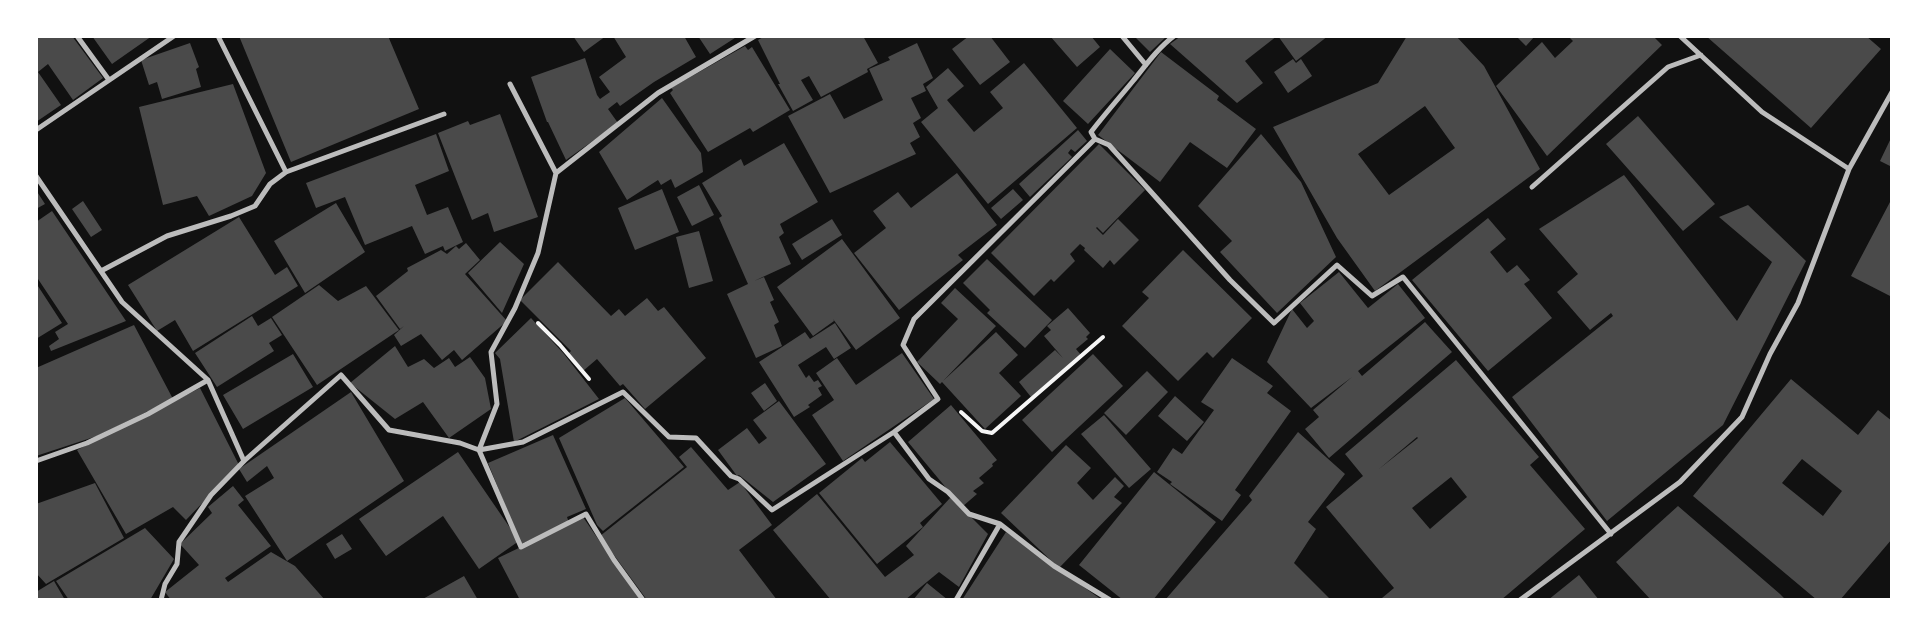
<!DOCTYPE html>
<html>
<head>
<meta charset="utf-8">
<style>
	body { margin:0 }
	#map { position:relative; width:1928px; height:636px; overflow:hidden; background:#111; font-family:Montserrat,sans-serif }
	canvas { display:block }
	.frame { position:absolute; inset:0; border:38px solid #fff; pointer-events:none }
</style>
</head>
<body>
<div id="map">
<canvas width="1928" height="636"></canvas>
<div class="frame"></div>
</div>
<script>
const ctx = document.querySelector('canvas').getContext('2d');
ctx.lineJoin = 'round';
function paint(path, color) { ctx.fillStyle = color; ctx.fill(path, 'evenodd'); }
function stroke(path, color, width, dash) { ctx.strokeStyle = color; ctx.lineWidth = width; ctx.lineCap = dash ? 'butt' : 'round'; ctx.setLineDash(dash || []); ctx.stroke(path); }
const building = new Path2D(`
	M36 36H72L103 78 73 100 48 64 38 72 61 105 36 122Z
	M92 36H152L112 64Z
	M239 36H388L419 109 291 162Z
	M573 36H606L584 52Z
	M613 36H684L696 57 654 82 620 106 617 102 608 109 618 123 566 160 548 122H547L531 77 585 58 597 95 600 99 610 92 599 77 626 57Z
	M698 36H738L710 54Z
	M765 36H863L878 63 867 69 868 72 821 97 809 76 801 80 813 100 793 111 778 84H780L758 40Z
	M969 36H990L1010 62 980 85 952 49Z
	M1050 36H1091L1100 47 1077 67Z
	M1134 36H1167L1150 52Z
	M1181 36H1277L1245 61 1263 83 1237 103 1170 44Z
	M1278 36H1328L1296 61Z
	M1407 36H1456L1484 66 1540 169 1375 291 1337 238 1273 127 1378 83ZM1425 106 1455 148 1389 195 1358 154Z
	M1516 36H1535L1526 46Z
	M1568 36H1653L1662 45 1547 156 1496 86 1542 42 1555 58 1573 41Z
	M1706 36H1866L1881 49 1811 128Z
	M190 43 199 67 196 69 201 87 162 99 157 82 149 85 141 60Z
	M917 43 933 78 923 84 926 91 911 98 921 118 913 123 920 137 910 143 916 154 830 193 788 116 830 94 844 119 883 100 869 69 890 60 888 57Z
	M745 46 748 50 752 47 790 110 753 132 750 128 708 152 670 93 673 90 671 88Z
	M1110 49 1135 73 1088 124 1063 101Z
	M1161 52 1219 96 1217 100 1256 129 1227 168 1190 142 1160 182 1098 135Z
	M1293 59 1296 63 1301 59 1312 76 1288 93 1274 72Z
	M1024 63 1077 128 988 204 921 122 938 108 926 87 948 68 964 86 947 100 974 132 1003 108 990 92Z
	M233 84 266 173 252 196 209 216 197 196 163 205 139 107Z
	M662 98 701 153 703 172 675 188 671 179 661 185 658 180 627 200 599 152Z
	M500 114 538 217 494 232 488 213 472 220 438 133 468 121 470 125Z
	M1638 116 1715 204 1683 231 1606 144Z
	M1078 130 1087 141 1075 152 1071 149 1068 153 1072 157 1030 197 1019 184Z
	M436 134 449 171 415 185 427 215 448 207 463 242 445 251 443 246 425 254 412 226 365 245 345 197 316 208 306 183Z
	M1261 134 1301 182 1336 257 1277 313 1220 252 1232 241 1198 206Z
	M1892 136V167L1880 161Z
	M784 143 818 202 780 224 784 233 779 237 791 264 754 281 764 277 774 300 770 302 779 322 774 325 782 346 756 358 727 294 748 284 719 218 722 216 702 183 741 159 744 166Z
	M1099 144 1145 190 1103 233 1097 227 1096 228 1103 235 1118 219 1139 240 1114 265 1110 260 1103 268 1084 250 1085 248 1080 244 1070 254 1075 261 1054 282 1051 279 1034 296 991 253Z
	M957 173 997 225 958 255 963 260 899 310 854 253 886 228 873 211 898 192 911 208Z
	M1624 175 1737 321 1772 262 1719 217 1748 205 1806 261 1723 425 1607 521 1512 397 1613 316 1611 313 1590 330 1557 292 1578 274 1539 229Z
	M699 185 714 215 692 226 677 197Z
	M662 189 679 232 635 250 618 208Z
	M1013 189 1023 200 1001 219 991 208Z
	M36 190 45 204 36 209Z
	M83 201 102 230 91 237 72 209Z
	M1890 202 1892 203V297L1851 276Z
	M336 203 365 252 305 293 274 241Z
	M52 211 126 321 51 351 49 346 59 339 55 332 68 324 36 276V222Z
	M239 217 275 275 287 267 298 286 193 351 175 320 157 331 128 285Z
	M1488 218 1506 239 1490 252 1507 273 1517 265 1530 280 1524 284 1552 318 1488 371 1412 280Z
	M832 219 842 235 802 260 792 244Z
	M699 231 713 281 689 288 676 237Z
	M842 239 900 318 856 350 833 319 834 321 813 336 777 287Z
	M500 242 524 264 502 313 468 273Z
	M466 243 480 260 465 274 507 321 462 360 454 350 442 360 421 334 401 346 394 335 404 326 400 329 376 296 408 271 407 268 441 250 447 254 456 246 459 249Z
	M1183 250 1252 318 1213 358 1207 352 1178 381 1122 326 1149 298 1142 292Z
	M987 259 1052 320 1025 348 987 313 990 310 963 283Z
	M558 262 611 316 619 309 625 316 647 298 658 311 664 307 706 358 645 409 623 384 620 386 597 359 583 371 568 354 571 351 520 300Z
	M1339 272 1368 308 1398 284 1425 318 1358 371 1362 376 1425 322 1452 352 1329 458 1305 429 1319 417 1313 410 1352 377 1311 408 1267 362 1292 309 1307 328 1314 321 1300 303Z
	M36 283 62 323 36 339Z
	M319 285 338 301 366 286 399 330 317 385 272 317Z
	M955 288 996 326 943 381 996 332 1018 355 999 373 1021 396 985 429 942 382 940 384 917 362 958 319 941 303Z
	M1068 308 1090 333 1086 337 1088 339 1076 349 1081 355 1031 397 1019 382 1055 350 1063 358 1044 336 1051 330 1047 326Z
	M252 316 258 326 271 318 282 335 269 343 274 351 217 387 195 353Z
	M531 318 564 354 599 399 514 442 500 359 495 353Z
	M835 323 851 348 834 359 826 347 798 365 806 378 809 375 814 382 818 380 822 386 818 388 822 395 808 405 810 407 794 417 759 362 805 332 810 339Z
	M134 325 173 399 97 436 36 456V368Z
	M395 346 408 367 424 359 434 368 449 358 455 367 470 357 485 378 491 409 449 438 423 402 395 419 350 383Z
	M902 353 934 399 843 461 812 415 834 400 816 373 837 358 856 385Z
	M293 354 313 387 243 429 223 395Z
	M1093 354 1123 386 1052 452 1022 420Z
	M1232 358 1273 386 1267 393 1291 411 1235 490 1241 495 1222 521 1170 484 1172 482 1157 472 1173 448 1182 454 1214 410 1201 402Z
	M1456 360 1539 457 1530 465 1585 529 1501 600H1384L1382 598 1394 588 1326 507 1363 476 1345 454ZM1417 437 1418 438 1379 469ZM1451 477 1467 497 1430 529 1412 508Z
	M1147 371 1168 392 1126 435 1104 413Z
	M1791 379 1858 435 1878 410 1892 421V539L1840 600H1817L1693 496ZM1802 459 1842 491 1823 516 1782 483Z
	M765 383 777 401 764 411 751 393Z
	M200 388 239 465 186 520 173 507 126 534 77 450Z
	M351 392 404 481 287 561 245 496 274 478 267 466 247 482 239 469Z
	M1175 396 1204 422 1187 441 1158 416Z
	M625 398 684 467 603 531 597 525 559 438Z
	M779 401 826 464 773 502 739 475 737 476 718 450 747 428 759 444 767 438 753 420Z
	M951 405 997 460 992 464 993 466 979 478 984 483 973 491 977 494 962 507 908 442Z
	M1104 415 1151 469 1129 488 1081 434Z
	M1298 432 1345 474 1308 522 1316 529 1294 563 1329 598 1327 600H1165L1252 500 1249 496Z
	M553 435 586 509 567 517 569 523 521 544 488 463Z
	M890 442 942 504 920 523 923 527 877 564 819 493 862 458 865 462Z
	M1066 445 1091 468 1077 483 1093 500 1115 477 1124 486 1114 497 1122 503 1059 568 1001 513Z
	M691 447 728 490 740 482 772 525 739 550 777 600H647L600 536 687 467 679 457Z
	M458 452 519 541 479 569 443 516 386 556 359 519Z
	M1154 472 1216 522 1153 600H1123L1079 565Z
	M95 483 124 538 46 584 36 573V567L38 566 36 560V504Z
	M233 486 244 500 238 505 271 546 225 578 228 582 271 552 295 566 325 600H171L165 592 199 565 180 544 212 513 208 507Z
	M817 494 885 577 914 555 906 546 950 498 953 499 988 534 959 587 939 572 905 600H831L773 530Z
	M1678 506 1780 594 1786 600H1651L1616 562Z
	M583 517 640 600H520L498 558Z
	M145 528 174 559 150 600H69L56 581Z
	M1006 532 1102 600H962Z
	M342 534 352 549 335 559 326 544Z
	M1579 575 1599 600H1548Z
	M464 576 478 600H421Z
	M54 581 65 600H36V592Z
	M927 583 948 600H913Z`);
const path = new Path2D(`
	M538 323 560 345 589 379
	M961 412 982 431 992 433 1103 337`);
const pedestrian = new Path2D(`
	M77 36 109 80
	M218 36 286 172
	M1122 36 1146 65
	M1680 36 1762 112 1849 169
	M510 84 556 173
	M36 130 174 36
	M1095 139 1109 145 1230 280 1274 323 1337 265 1372 296 1403 277 1611 534
	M36 176 122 302 208 380 244 461
	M1532 187 1668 67 1701 55
	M101 271 167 236 231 216 255 206 270 184 286 172 444 114
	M894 432 929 479 948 492 969 514 1000 524 1054 566 1110 600
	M479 450 497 404 491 352 515 308 538 253 556 173 658 93 755 36
	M479 450 521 547 586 514 614 560 643 600
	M36 461 87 443 148 414 208 380
	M161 600 165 584 177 564 179 542 211 495 244 461 341 375 389 430 460 443 479 450 523 442 623 392 669 437 696 438 731 476 739 479 772 510 894 432 938 399 903 345 914 319 1095 139 1091 132C1104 115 1119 98 1133 81 1146 65 1158 48 1174 36
	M956 600 1000 524
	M1520 600 1680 482 1742 417 1770 354 1798 303 1849 169 1892 92`);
paint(building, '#4a4a4a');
stroke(path, '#f5f5f5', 4);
stroke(pedestrian, '#bcbcbc', 5);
</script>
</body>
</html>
